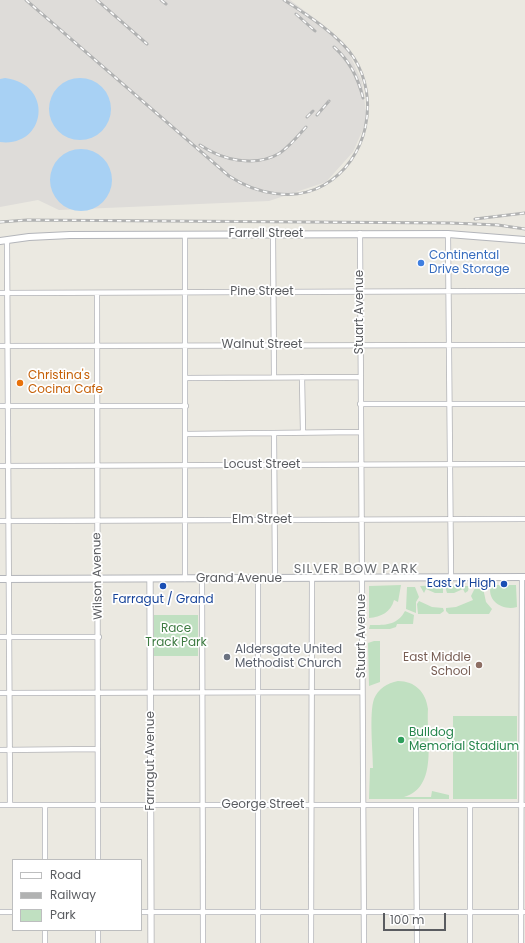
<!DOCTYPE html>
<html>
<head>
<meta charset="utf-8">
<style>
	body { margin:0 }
	#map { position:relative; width:525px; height:943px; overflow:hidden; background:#ebe9e1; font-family:Poppins,sans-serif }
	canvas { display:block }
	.legend { position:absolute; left:12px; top:859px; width:130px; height:72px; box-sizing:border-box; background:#fff; border:1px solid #bdbebf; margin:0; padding:5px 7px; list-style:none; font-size:12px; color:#5a5c60 }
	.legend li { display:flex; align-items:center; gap:8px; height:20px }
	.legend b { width:20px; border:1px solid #bdbebf }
	.scale { position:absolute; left:383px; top:913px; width:63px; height:18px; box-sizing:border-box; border:2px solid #5a5c60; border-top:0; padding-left:5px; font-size:12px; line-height:14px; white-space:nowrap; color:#5a5c60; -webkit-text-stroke:3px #fff; paint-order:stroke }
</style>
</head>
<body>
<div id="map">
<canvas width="525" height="943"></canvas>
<ul class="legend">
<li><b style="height:5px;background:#fff"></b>Road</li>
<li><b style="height:5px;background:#b1b2b2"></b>Railway</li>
<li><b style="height:11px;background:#c0e0c1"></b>Park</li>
</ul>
<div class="scale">100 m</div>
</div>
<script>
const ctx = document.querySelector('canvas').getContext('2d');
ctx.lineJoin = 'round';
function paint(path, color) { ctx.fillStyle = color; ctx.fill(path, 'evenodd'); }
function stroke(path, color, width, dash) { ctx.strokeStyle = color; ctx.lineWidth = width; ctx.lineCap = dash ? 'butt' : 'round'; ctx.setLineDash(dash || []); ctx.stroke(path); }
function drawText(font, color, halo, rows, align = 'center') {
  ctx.font = font + ' Poppins,sans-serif'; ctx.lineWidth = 3.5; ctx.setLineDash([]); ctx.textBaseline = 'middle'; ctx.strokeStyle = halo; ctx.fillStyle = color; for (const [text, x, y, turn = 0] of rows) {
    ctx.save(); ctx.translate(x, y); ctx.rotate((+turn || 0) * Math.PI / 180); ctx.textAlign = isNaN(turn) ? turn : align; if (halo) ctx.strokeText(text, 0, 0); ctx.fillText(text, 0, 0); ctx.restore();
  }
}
const industrial = new Path2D(`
	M0 0H290L321 23 348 51 362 81 367 120 353 152 326 182 269 201 59 210 38 200 0 207Z`);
const green = new Path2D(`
	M401 585 398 602 394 600C391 612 381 617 369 618V586Z
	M443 585V593H435L426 589 424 593 420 586Z
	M491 585H516L517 607C503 611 486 601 491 585Z
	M445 586H469L468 591 465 593 463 589 454 593H447Z
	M407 587H415L419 597 416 602V613L406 609Z
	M475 588H483L486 602 492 609 489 614H449L446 611V608L456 607 473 600 471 596Z
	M419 601 432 607 443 608 444 611 440 614H418L417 604Z
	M405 611 414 615 413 624H397L396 627 390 629H369L370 625C384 625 397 626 405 611Z
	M154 615H198V656H154Z
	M374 641H380V682L369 686 368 643Z
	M398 681C415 681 426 692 428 709 426 738 439 787 404 797H431L432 791 449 795V799H369L370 768H373C373 752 369 713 374 699 378 689 387 683 398 681Z
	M453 716H517V799H453Z`);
const water = new Path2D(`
	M49 109a31 31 0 1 1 62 0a31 31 0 1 1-62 0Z
	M5 78C55 84 46 148 0 142V79Z
	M50 180a31 31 0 1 1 62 0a31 31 0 1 1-62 0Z`);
const minor = new Path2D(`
	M360 233 364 943
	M448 234 451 578
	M273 235 274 377
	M7 240 10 805
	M0 293 525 291
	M97 293 98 860
	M0 346 525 345
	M302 377 303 433
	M186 378 360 377
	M360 404H525
	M0 406H186
	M274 433 275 578
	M185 434 360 432
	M0 466 525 464
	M0 521 525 519
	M185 579V235
	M202 579 203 943
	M0 637H99
	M0 693 362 692
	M0 750 98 749
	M0 805H525
	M45 805V860
	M416 805 417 943
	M470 805V943
	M0 912H13
	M141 912H525
	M45 943V930
	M98 943V930
	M258 943V578
	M311 943 312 578
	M521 943 522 577`);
const tertiary = new Path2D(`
	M150 579 151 943`);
const secondary = new Path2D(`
	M0 241 29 237 70 235 448 234 525 240
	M0 579 525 577`);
const rail = new Path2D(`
	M26 0 229 176C256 194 295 202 324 185 368 160 380 99 354 58 340 36 306 14 284 0
	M97 0 147 44
	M161 0 166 4
	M296 14 315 31
	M334 47C350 61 358 77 363 98
	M317 115 329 101
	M307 117 313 111
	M200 145C222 160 255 168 280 153 290 146 298 136 306 127
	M475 219 525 213
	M0 222 27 220 451 223 498 225 525 229`);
const markers = [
	[421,263,4,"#3f7fe0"],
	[20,383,4,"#e8710a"],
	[504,584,4,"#1a4fb4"],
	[163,586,4,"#1a4fb4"],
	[227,657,4,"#6b7280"],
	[479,665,4,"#8d6e63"],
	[401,740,4,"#2e9e5b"]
];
const streetNames = [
	["Farrell Street",266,234],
	["Pine Street",262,292],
	["Stuart Avenue",360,312,-90],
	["Walnut Street",262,345],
	["Locust Street",262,465],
	["Elm Street",262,520],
	["Wilson Avenue",98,576,-91],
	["Grand Avenue",239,579],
	["Stuart Avenue",362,636,-90],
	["Farragut Avenue",151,761,-90],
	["George Street",263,805]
];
const shopNames = [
	["Continental",429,256],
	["Drive Storage",429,270]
];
const foodNames = [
	["Christina's",28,376],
	["Cocina Cafe",28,390]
];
const transitNames = [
	["East Jr High",496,584],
	["Farragut / Grand",163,600,"center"]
];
const parkNames = [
	["Race",176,629],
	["Track Park",176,643]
];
const worshipNames = [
	["Aldersgate United",235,650],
	["Methodist Church",235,664]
];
const educationNames = [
	["East Middle",471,658],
	["School",471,672]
];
const leisureNames = [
	["Bulldog",409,733],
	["Memorial Stadium",409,747]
];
const neighbourhoodNames = [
	["SILVER BOW PARK",356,570]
];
paint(industrial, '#dedcd9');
paint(green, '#c0e0c1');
paint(water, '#a8d1f4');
stroke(minor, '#b2b3b7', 6);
stroke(tertiary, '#b2b3b7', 7);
stroke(secondary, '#b3b5ba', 8);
stroke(minor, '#fff', 4.5);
stroke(tertiary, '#fff', 5.5);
stroke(secondary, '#fff', 6);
stroke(rail, '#b1b2b2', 3);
stroke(rail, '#fff', 1.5, [4.5]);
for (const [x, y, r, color] of markers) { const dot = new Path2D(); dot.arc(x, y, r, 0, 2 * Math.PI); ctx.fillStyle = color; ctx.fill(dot); stroke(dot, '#fff', 1.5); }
drawText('12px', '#5a5c60', '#fff', streetNames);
drawText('12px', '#366cbe', '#fff', shopNames, 'left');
drawText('12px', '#c56008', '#fff', foodNames, 'left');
drawText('12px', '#164399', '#fff', transitNames, 'right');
drawText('12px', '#3e7b42', '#fff', parkNames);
drawText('12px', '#5b616d', '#fff', worshipNames, 'left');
drawText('12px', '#785e54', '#fff', educationNames, 'right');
drawText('12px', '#27864d', '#fff', leisureNames, 'left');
ctx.letterSpacing = '1px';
drawText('13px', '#6b6e72', '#fff', neighbourhoodNames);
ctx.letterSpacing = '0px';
</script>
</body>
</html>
